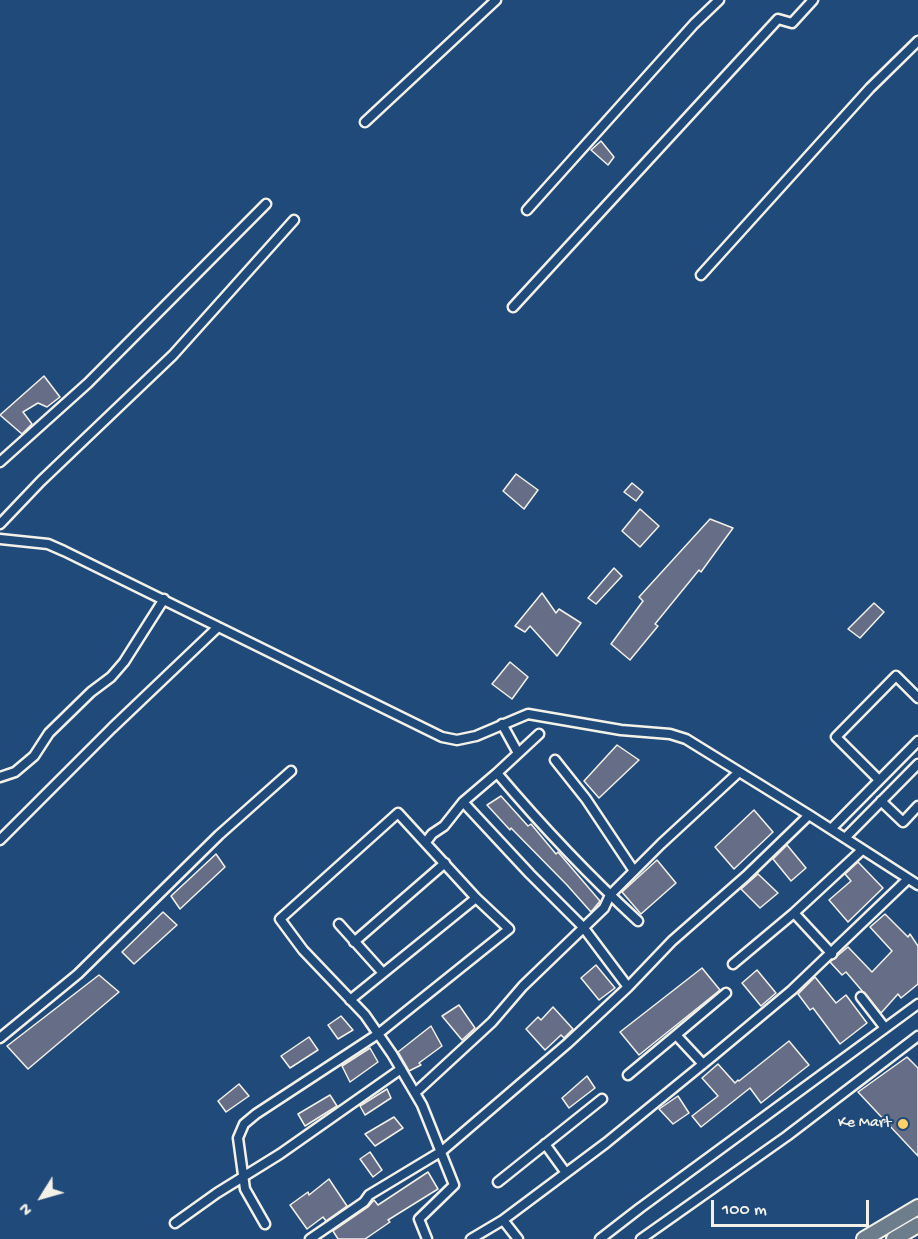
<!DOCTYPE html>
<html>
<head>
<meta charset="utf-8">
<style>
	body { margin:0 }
	#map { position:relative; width:918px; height:1239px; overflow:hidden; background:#1f4a7a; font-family:"Gochi Hand",sans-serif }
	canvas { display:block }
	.north { position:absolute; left:12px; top:1167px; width:60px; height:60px; -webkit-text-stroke:4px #1f4a7a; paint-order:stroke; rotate:233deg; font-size:16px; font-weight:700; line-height:24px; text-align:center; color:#f4f1e8 }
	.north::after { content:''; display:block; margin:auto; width:21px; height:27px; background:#f4f1e8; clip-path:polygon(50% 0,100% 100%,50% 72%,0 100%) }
	.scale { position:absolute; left:711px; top:1200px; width:158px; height:27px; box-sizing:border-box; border:3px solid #f4f1e8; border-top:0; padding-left:8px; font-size:18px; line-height:21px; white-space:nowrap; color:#f4f1e8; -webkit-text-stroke:4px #1f4a7a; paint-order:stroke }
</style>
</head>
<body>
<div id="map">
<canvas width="918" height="1239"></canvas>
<div class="north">N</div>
<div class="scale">100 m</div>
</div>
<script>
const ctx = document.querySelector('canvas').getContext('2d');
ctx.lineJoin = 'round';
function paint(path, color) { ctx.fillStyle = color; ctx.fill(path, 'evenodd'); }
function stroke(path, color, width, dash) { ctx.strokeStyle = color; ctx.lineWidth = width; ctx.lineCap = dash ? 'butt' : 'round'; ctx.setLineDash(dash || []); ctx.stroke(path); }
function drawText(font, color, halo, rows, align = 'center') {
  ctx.font = font + ' "Gochi Hand",sans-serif'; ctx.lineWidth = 4.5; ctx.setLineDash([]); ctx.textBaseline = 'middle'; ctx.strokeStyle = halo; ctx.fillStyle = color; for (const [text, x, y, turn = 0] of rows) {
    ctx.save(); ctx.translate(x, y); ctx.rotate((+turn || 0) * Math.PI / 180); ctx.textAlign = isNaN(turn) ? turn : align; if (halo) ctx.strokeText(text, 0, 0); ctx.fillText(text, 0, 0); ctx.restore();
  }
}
const building = new Path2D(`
	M601 141 614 157 608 165 591 150Z
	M44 376 60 397 47 407 38 403 23 412 32 424 22 434 0 415Z
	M516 474 538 490 524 509 503 491Z
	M632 483 643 492 636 501 624 492Z
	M640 509 659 526 640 547 622 531Z
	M710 519 733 528 701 572 699 570 655 624 658 626 630 660 611 644 643 601 639 597Z
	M614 568 622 576 596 604 588 598Z
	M542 593 556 613 559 609 581 623 557 656 530 626 525 632 515 626Z
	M874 603 884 612 860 638 848 629Z
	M510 662 528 677 512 699 492 684Z
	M617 745 639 760 599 798 584 781Z
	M501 796 528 826 531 824 556 854 558 852 600 901 591 912 567 885 511 828 510 830 487 805Z
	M754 810 773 832 734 869 715 847Z
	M787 845 806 868 791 881 773 859Z
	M216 854 225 867 180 909 171 896Z
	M657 860 676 883 641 914 622 892Z
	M858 862 883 888 848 922 829 900 851 881 845 874Z
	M758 874 778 893 760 908 741 889Z
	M163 912 177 925 134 964 122 952Z
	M885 914 908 937 910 934 918 946V984L901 998 898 994 881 1013 846 972 842 975 830 962 848 947 872 972 892 951 870 927Z
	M596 965 615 988 599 1000 581 978Z
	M702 968 720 990 639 1055 620 1032Z
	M757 970 776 993 761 1006 742 983Z
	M99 975 119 992 28 1069 7 1046Z
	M815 977 836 1003 846 995 867 1023 840 1044 813 1008 810 1010 798 994Z
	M459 1005 475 1028 462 1040 442 1016Z
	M553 1007 573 1029 564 1038 561 1035 545 1050 526 1029 538 1017 541 1020Z
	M341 1016 353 1030 338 1039 328 1025Z
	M431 1026 442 1046 419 1063 421 1065 409 1071 398 1052Z
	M309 1037 318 1050 290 1068 281 1056Z
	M789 1041 809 1065 761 1103 750 1088 701 1127 692 1116 718 1096 702 1078 718 1064 735 1083 738 1080 739 1081Z
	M370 1048 378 1062 350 1082 342 1066Z
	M907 1057 918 1068V1156L858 1092Z
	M587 1076 595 1088 569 1108 562 1098Z
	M239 1084 249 1096 226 1112 218 1101Z
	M387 1089 391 1098 365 1115 360 1106Z
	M330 1095 337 1106 305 1126 298 1114Z
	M678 1096 689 1113 673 1124 659 1109Z
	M394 1117 403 1128 375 1146 365 1134Z
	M370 1152 382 1170 373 1177 360 1159Z
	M428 1172 438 1189 388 1220 390 1222 365 1239H338L333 1231 368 1207 374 1200 378 1205Z
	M329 1179 347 1206 326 1221 323 1217 307 1229 290 1205 308 1192 309 1195Z`);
const minor = new Path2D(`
	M365 122 496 0
	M527 210 694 24 719 0
	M701 275 870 88 918 41
	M513 307 778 19 792 23 813 0
	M0 462 88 383 266 204
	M0 524 41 481 173 355 294 220
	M0 539 48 544 64 551 442 737 457 740 476 736 528 714 621 730 670 734 686 739 809 815 918 885
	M502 724 518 753
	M555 760 586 799 634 871
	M497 773 539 734
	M0 777 15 772 34 756 49 733 91 692 111 677 124 662 164 599
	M879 780 836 737 896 676 918 698
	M881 801 903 822 918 806
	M831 829 918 741
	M845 838 918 764
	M0 840 112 728 218 627
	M426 842 432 834 444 826 463 802
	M339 924 383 973
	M354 942 445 863
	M832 954 794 913 862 850
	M733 964 794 913
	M628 987 583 927 530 874 463 802 497 773C541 825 588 875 638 921
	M861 997 885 1028
	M350 1000 476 898
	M676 1035 726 993
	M0 1038 78 974 219 835 291 771
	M628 1075 676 1035 703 1064
	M415 1093 492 1022 523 986 604 908 610 895 661 844 739 772
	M545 1144 566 1173
	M498 1182 602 1099
	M503 1220 518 1239
	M175 1223 217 1193 280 1154 401 1069
	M265 1224 245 1189 238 1138 244 1124 256 1114 378 1034 509 929 476 898 398 813 280 919 303 950 365 1015 392 1054 422 1105 454 1185 419 1219 427 1239
	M310 1239 364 1202 369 1195 442 1151 568 1043 628 987 672 941 746 876 809 815
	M471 1239 503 1220 606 1143 714 1055 792 990 908 879
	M600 1239 640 1208 918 1004
	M641 1239 787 1136 918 1036`);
const trunk = new Path2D(`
	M864 1239 918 1207
	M894 1239 918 1225`);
const markers = [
	[903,1124,6,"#ffd166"]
];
const poiNames = [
	["Ke Mart",891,1124]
];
paint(building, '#666e87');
stroke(building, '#f4f1e8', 1.5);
stroke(minor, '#f4f1e8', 13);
stroke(trunk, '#f4f1e8', 18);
stroke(minor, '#1f4a7a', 8);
stroke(trunk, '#6d7d8c', 14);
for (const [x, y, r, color] of markers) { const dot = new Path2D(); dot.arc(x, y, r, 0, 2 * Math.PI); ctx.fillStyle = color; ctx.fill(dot); stroke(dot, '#1f4a7a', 2); }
drawText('16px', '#f4f1e8', '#1f4a7a', poiNames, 'right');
</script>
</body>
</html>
